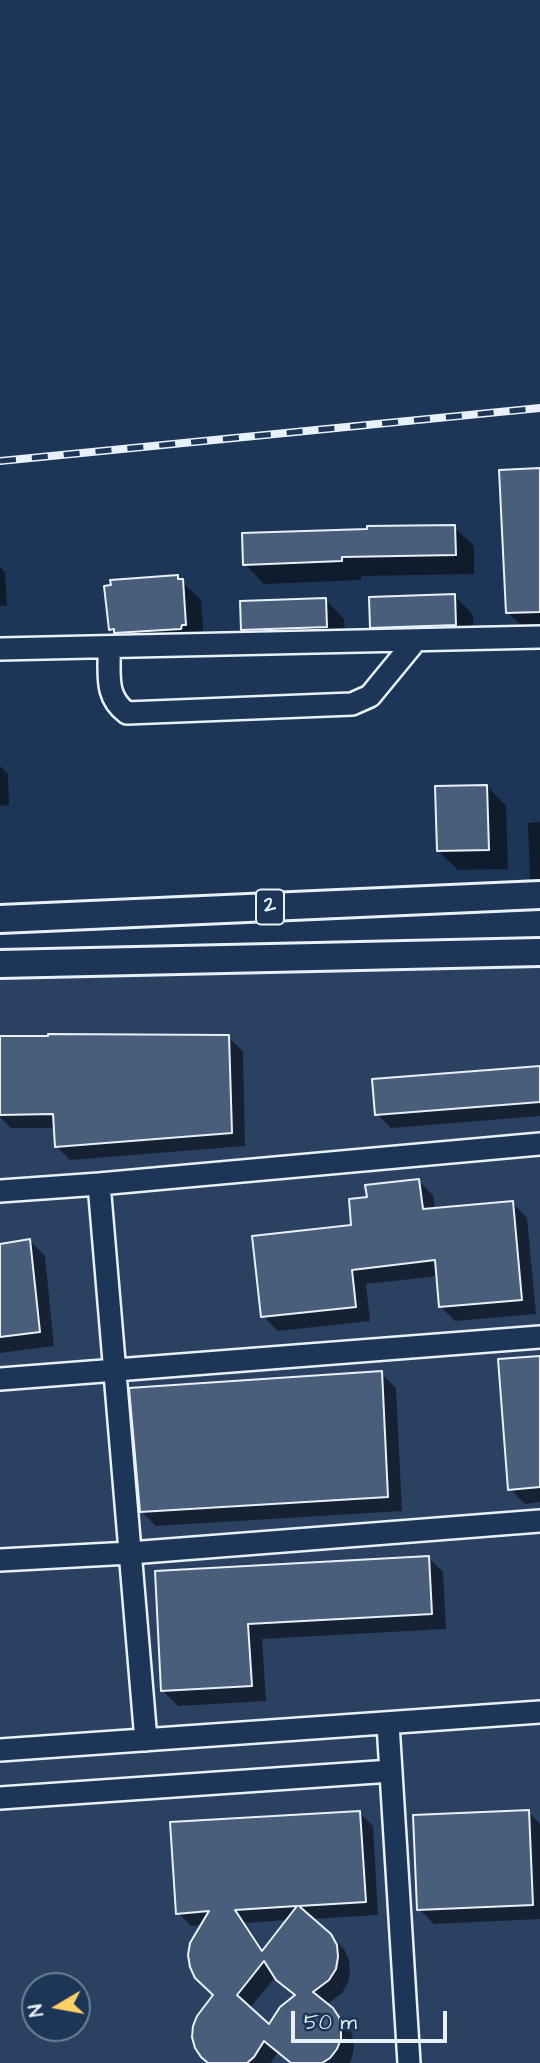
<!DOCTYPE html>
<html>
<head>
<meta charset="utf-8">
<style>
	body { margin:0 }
	#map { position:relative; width:540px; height:2063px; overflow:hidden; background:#1d3557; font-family:"Architects Daughter",sans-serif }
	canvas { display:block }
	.north { position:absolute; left:21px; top:1972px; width:70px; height:70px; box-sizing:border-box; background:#1d3557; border:2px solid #6e8097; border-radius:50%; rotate:260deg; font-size:19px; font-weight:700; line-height:28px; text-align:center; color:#e8f1f8 }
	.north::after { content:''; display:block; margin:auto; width:24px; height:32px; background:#ffd166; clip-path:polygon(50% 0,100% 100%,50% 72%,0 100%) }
	.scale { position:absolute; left:291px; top:2011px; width:156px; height:32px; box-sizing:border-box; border:4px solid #e8f1f8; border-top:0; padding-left:9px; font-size:21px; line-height:24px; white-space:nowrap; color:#e8f1f8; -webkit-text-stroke:5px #1d3557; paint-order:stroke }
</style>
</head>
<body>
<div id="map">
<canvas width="540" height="2063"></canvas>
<div class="north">N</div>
<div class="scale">50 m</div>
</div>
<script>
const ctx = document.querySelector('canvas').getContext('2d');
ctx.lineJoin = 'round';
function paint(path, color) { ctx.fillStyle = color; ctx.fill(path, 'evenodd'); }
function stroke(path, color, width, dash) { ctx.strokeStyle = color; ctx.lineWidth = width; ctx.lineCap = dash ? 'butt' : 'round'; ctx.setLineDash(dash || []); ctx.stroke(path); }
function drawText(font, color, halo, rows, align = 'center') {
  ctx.font = font + ' "Architects Daughter",sans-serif'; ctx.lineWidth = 5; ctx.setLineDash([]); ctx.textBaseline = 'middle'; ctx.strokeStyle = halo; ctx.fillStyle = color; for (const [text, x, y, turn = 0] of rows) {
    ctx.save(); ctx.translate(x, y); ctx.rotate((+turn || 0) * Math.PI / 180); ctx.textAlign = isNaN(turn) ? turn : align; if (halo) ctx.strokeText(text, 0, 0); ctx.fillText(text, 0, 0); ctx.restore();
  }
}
const built = new Path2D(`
	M540 945V2063H0V954ZM35 1986H77V2028H35Z`);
const shadow = new Path2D(`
	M540 470V627H523L508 613Z
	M454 527 474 546V574L361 576V580L264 584 245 564Z
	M0 567 5 572 7 606H0Z
	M177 577 201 600 204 643 130 648 111 629Z
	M454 595 473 615 474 644 391 646 372 627Z
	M325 599 344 619 346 645 262 649 243 629Z
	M0 766 8 774 9 805 0 806Z
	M487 786 506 806 508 869 458 870 438 851Z
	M540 822V889L530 879 528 823Z
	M228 1037 243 1051 245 1146 70 1160 56 1146 55 1128H11L0 1117V1038Z
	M540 1068V1116L391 1128 377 1114Z
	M419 1181 433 1195 435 1210 513 1203 527 1218 536 1314 455 1321 440 1306 438 1276 366 1284 370 1321 278 1331 263 1316 353 1226 369 1199Z
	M30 1241 45 1256 54 1346 0 1353V1245Z
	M540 1357V1502L525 1504 510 1489Z
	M381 1373 396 1388 402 1511 156 1526 142 1512Z
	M428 1557 443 1572 446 1629 262 1639 266 1701 178 1706 163 1691 156 1572Z
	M359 1812 373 1826 378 1915 311 1919 344 1949 349 1960 350 1971 348 1983 342 1993 326 2005 345 2023 351 2032 354 2042 353 2053 350 2063H290L278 2052 271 2063H209L215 1995 203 1925 191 1926 178 1913ZM288 1920 264 1951 246 1923ZM276 1976 297 1997 270 2027 249 2009Z
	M529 1812 540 1824V1919L434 1924 419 1909Z`);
const building = new Path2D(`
	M540 468V612L506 613 499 470Z
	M455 525 456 555 342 557V561L243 565 242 533 367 529V526Z
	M178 575V579H183L186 625H182L181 629 114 633V629L109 630 104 586 111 585 110 580Z
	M455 594 456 625 370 628 369 597Z
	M326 598 327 627 241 630 240 601Z
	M487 785 489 850 437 851 435 786Z
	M48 1034 229 1035 232 1133 55 1147 53 1114 0 1115V1036H48Z
	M540 1066V1102L375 1115 372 1079Z
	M419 1179 423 1209 513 1201 522 1300 439 1307 435 1260 352 1270 356 1307 261 1317 252 1236 351 1225 349 1199 367 1197 365 1185Z
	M30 1239 40 1332 0 1337V1244Z
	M540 1356V1487L508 1490 498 1359Z
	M382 1371 388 1497 140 1512 129 1388Z
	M429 1556 432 1614 248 1624 252 1686 161 1691 155 1571Z
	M529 1810 533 1905 417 1910 413 1815Z
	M360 1811 366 1902 299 1906 331 1934 337 1945 338 1957 336 1969 329 1980 313 1992 333 2008 339 2017 341 2028V2039L337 2049 330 2058 322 2063H291L264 2041 254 2057 247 2063H208L201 2057 195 2048 192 2037 193 2026 197 2016 213 1995 195 1978 190 1967 188 1955 190 1943 209 1911 176 1914 170 1822ZM297 1906 262 1951 235 1910 281 1907ZM264 1961 276 1980 295 1995 280 2007 269 2024 237 1995Z`);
const minor = new Path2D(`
	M109 647C110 674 104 696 127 713L352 704 370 696 416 640
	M0 649 540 637
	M99 1184 146 1740
	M0 1191 99 1184 540 1144
	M0 1379 540 1337
	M0 1560 130 1553 540 1521
	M388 1724 409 2063
	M0 1750 540 1712
	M0 1798 391 1771`);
const major = new Path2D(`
	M0 919 540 895
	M0 964 540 952`);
const rail = new Path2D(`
	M0 461 540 408`);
const shields = [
	[270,907,28]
];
const shieldNames = [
	["2",270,907]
];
paint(built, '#2a4162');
paint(shadow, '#0007');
paint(building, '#495e7a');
stroke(building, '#e8f1f8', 2);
stroke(minor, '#e8f1f8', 26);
stroke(major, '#e8f1f8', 32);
stroke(minor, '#1d3557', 21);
stroke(major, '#1d3557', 26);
stroke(rail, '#e8f1f8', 8);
stroke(rail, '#1d3557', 5, [16]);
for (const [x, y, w] of shields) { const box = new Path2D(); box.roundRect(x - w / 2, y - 17.5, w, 35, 5); ctx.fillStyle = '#1d3557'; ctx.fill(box); stroke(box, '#e8f1f8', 2); }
drawText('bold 21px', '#e8f1f8', null, shieldNames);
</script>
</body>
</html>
